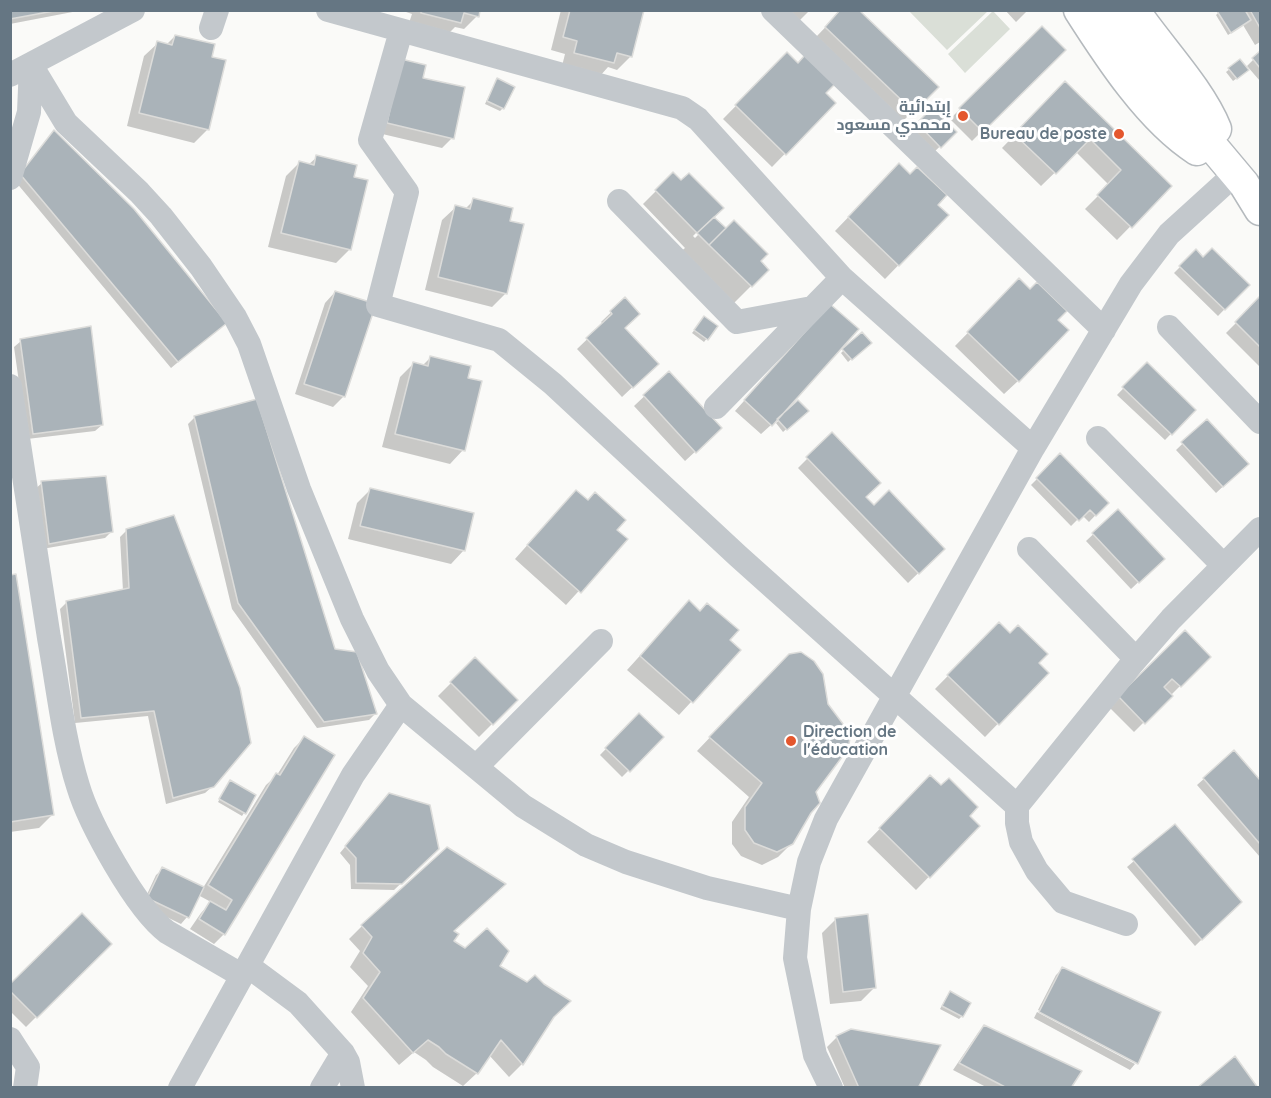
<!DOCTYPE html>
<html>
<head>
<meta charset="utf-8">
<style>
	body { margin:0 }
	#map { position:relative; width:1271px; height:1098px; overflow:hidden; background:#fafaf8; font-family:Quicksand,sans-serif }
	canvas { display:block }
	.frame { position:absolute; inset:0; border:12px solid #657683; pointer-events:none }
</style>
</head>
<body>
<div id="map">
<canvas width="1271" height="1098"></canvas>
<div class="frame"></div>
</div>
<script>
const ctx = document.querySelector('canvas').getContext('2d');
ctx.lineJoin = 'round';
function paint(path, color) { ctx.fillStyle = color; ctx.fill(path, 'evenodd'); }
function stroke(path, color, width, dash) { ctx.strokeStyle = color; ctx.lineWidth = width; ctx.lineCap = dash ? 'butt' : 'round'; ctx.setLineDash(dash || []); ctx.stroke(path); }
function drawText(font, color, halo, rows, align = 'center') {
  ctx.font = font + ' Quicksand,Cairo,sans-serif'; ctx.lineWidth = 6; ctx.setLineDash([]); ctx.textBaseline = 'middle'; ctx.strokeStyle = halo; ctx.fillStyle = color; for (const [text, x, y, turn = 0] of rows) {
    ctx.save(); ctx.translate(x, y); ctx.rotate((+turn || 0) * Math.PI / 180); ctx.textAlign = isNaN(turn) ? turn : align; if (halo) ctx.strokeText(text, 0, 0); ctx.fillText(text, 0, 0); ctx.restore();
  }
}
const green = new Path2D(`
	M909 11H988L947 50Z
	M993 11 1010 29 965 73 948 54Z`);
const shadow = new Path2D(`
	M10 10H83L10 24Z
	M400 10H479L477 16 464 29 455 27 446 36 408 26 412 14Z
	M561 10H643L631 56 617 70 608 67 600 76 562 66 565 54 551 50Z
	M778 10H810L794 26Z
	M842 10 937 87 903 121 816 37Z
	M1005 10H1028L1016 22Z
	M1221 10H1260V42L1255 45 1243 25 1228 35 1216 15Z
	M1042 28 1063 50 972 141 950 119Z
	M175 36 210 58 208 129 194 143 127 126 144 56 158 43 166 45Z
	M1260 53V81L1247 66Z
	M787 54 834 103 772 167 723 119Z
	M1240 61 1244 73 1233 81 1226 72Z
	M421 79 452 138 442 148 378 133Z
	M495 83 503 108 500 111 485 104Z
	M1065 83 1170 186 1117 240 1085 209 1109 185 1076 152 1041 186 1002 148Z
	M932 110 955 132 933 153 911 130Z
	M54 132 218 329 171 368 15 181Z
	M317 157 352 178 366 182 349 250 336 263 268 247 286 176 299 163 308 165Z
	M673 174 713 217 767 270 732 305 679 253 685 248 643 204ZM709 220 711 222 695 238 693 236Z
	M886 178 936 205 947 215 885 279 835 231Z
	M474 200 506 293 492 307 425 290 442 220 456 207 465 209Z
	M1196 251 1203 259 1248 285 1218 316 1174 273Z
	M335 292 344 396 333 407 295 394 325 303Z
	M1006 294 1056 320 1018 381 1004 394 955 346Z
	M625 299 623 328 657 364 622 397 577 349 603 324 601 322Z
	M1260 299V367L1226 333Z
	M820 316 771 425 761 434 735 411Z
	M702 321 716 327 704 342 692 333Z
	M861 334 870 342 848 362 841 353Z
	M21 341 102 425 95 431 27 439 14 347Z
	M431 357 466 379 463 450 450 464 382 447 400 377 413 364 422 366Z
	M1147 364 1194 410 1165 440 1117 395Z
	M669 373 710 438 685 461 634 406Z
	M798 402 806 411 783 432 776 423Z
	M194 418 334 651 376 713 369 720 317 728 232 609 188 424Z
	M1206 421 1247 464 1216 493 1176 450Z
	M832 434 864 497 874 508 943 549 908 583 798 468Z
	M1060 456 1107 503 1089 522 1082 515 1071 526 1031 485Z
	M42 483 111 532 105 538 42 549 35 489Z
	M370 490 464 550 451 564 348 539 357 503Z
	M563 505 615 530 626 539 566 605 515 559Z
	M1118 511 1163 559 1131 589 1086 541Z
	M127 530 213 786 205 793 166 804 148 716 75 723 60 609 67 602 123 591 120 537Z
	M10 577 53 814 39 828 10 832Z
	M676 616 739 650 679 715 627 670Z
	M999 624 1047 673 985 737 935 689Z
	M1185 632 1209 657 1134 732 1109 707Z
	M475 659 516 700 479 737 438 696Z
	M775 669 814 792 810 812 792 843 778 857 762 865 741 856 732 844V822L749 797 697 751Z
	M639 715 662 737 622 777 600 755Z
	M304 738 224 934 214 944 190 929 201 913 211 902 198 895 187 917 181 924 142 905 156 875 163 869 203 888 266 785 277 775 294 748Z
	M1234 752 1260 782V857L1197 785Z
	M930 777 978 826 916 890 867 842Z
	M228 785 244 813 242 816 218 802Z
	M383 801 437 849 394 890 351 889 350 865 340 853Z
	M1175 826 1240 902 1195 946 1127 867Z
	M836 919 874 988 861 1001 830 1004 822 933Z
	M362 926 452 931V942L498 966 551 1019 522 1064 509 1077 489 1055 477 1073 463 1086 433 1067 426 1060 414 1052 399 1065 351 1012 368 986 350 967 360 951 349 939Z
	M109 944 26 1027 10 1011V986Z
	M1062 969 1159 1013 1136 1064V1061L1038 1010 1056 975Z
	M947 996 962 1016 959 1019 940 1009Z
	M1037 1012 1135 1064 1130 1070 1034 1018Z
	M984 1026 1070 1088H988L953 1070 978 1033Z
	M837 1037 916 1088H845L827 1047Z`);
const building = new Path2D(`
	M10 10H59L10 19Z
	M421 10H480L479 17 464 13 461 23 421 13Z
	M570 10H644L632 57 617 53 614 63 574 53 577 41 563 37Z
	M840 10H859L939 87 914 112 825 27Z
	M1245 10 1251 20 1231 33 1217 11Z
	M1250 10H1260V28Z
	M1042 26 1066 50 983 132 959 108Z
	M175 35 215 44 212 57 226 60 209 130 139 113 157 41 172 45Z
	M1260 51V68L1252 58Z
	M787 52 798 63 805 55 835 84 826 93 836 103 786 155 735 105Z
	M401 59 426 65 423 78 465 87 454 139 387 123Z
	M1240 59 1249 70 1237 79 1228 68Z
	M497 78 515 87 504 109 487 101Z
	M1065 81 1172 186 1132 228 1097 195 1121 170 1090 139 1056 174 1014 134Z
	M932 108 957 132 941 148 917 123Z
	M54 130 134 209 227 323 178 362 20 174Z
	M316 155 357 165 354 177 368 180 351 250 281 233 299 161 314 165Z
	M899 163 910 174 917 167 947 195 938 205 949 215 899 266 848 217Z
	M673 172 681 180 689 173 724 208 697 233 655 190Z
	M473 198 513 208 510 221 524 224 507 294 438 277 455 205 470 209Z
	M714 217 726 228 709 245 697 233Z
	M734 220 768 254 761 261 769 270 752 287 709 245Z
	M1212 248 1250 285 1225 310 1179 266 1196 249 1203 257Z
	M1019 278 1030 289 1037 282 1067 311 1058 320 1069 330 1019 382 967 332Z
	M335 291 376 304 345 397 304 384Z
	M1260 296V347L1235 322Z
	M625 297 640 314 625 328 659 364 633 388 586 338 612 314 610 311Z
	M830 304 859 329 772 426 744 400Z
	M704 316 718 326 708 340 694 330Z
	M91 326 103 425 33 434 20 339Z
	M862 332 872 343 852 360 842 349Z
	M430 356 471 366 468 378 482 381 465 451 395 434 413 362 428 366Z
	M1147 362 1196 410 1172 435 1122 387Z
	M669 371 722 428 696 453 643 395Z
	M257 399 335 649 357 652 377 714 324 722 238 603 194 416Z
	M798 400 809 411 787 430 777 419Z
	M1207 419 1249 464 1223 487 1181 442Z
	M832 432 881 483 866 497 874 505 889 490 945 549 919 574 806 457Z
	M1060 453 1109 503 1096 516 1090 510 1079 521 1036 478Z
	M106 476 113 532 49 544 41 481Z
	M370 488 474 513 465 551 360 526Z
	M576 490 588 500 595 492 626 520 617 530 628 539 581 593 527 545Z
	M1118 509 1165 559 1139 583 1092 533Z
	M174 515 240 688 251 743 214 787 173 798 154 711 81 718 66 601 129 588 126 529Z
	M16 574 54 815 10 822V575Z
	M689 600 700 611 707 603 739 630 730 640 741 650 693 703 640 656Z
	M999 622 1010 633 1018 625 1048 654 1039 663 1049 673 999 725 947 675Z
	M1185 630 1211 657 1181 687 1172 679 1164 687 1173 696 1145 724 1118 696Z
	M801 652 814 661 823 674 828 704 843 724 850 738 848 749 816 792 820 803 811 813 793 844 777 852 754 843 745 830V807L762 783 709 737 789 654Z
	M475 657 518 700 493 725 450 682Z
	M639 713 664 737 630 772 605 748Z
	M304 736 335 755 225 935 199 919 210 901 226 910 232 900 208 885 276 773 280 775Z
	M1234 750 1260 780V844L1203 778Z
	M930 775 941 785 949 778 978 807 970 816 980 826 930 878 879 828Z
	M230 780 256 795 246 814 219 799Z
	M389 793 430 805 439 849 402 884 356 883V858L345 846Z
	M1175 824 1242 902 1202 940 1132 859Z
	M447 847 506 884 454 931 459 934 454 941 465 948 487 928 509 951 500 966 527 982 535 975 544 984 571 1001 554 1017 523 1065 501 1040 478 1074 446 1054 439 1047 428 1040 413 1053 363 998 380 972 363 953 372 937 361 925Z
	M162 867 204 887 189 918 147 898Z
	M82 913 112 944 37 1018 10 991V984Z
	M868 914 876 988 843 992 835 918Z
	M1062 967 1161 1012 1138 1064 1039 1012Z
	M950 991 971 1003 963 1017 942 1006Z
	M984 1025 1082 1071 1071 1088H1007L959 1063Z
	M851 1029 941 1045 918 1088H859L836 1036Z
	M1235 1056 1258 1088H1197Z`);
const minor = new Path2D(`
	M328 10 682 108 698 119 842 278 1033 448
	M773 10 1104 330
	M211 28 217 10
	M401 31 370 140 407 192 378 305 499 340 553 384 738 556 1017 806
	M31 65 66 123 139 192 161 216 201 267 235 317 249 344 299 489 352 619 378 671 401 705 523 806 586 845 626 862 707 888 799 909
	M10 75 133 10
	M10 178 29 112 31 65
	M619 201 737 322 812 308
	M1169 327 1260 422
	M10 386C23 470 36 554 49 638 58 687 63 738 78 786 89 823 136 909 167 932L241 975
	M716 407 842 278
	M1098 438 1223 565
	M1029 549 1136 659
	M476 767 601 641
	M1126 924 1063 902 1037 871 1021 842 1017 823V806L1131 665 1171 619 1260 529
	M248 966 298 1003 343 1053 348 1062 353 1088
	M10 1039 28 1067 25 1088
	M180 1088 353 775 401 705
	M322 1088 343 1053
	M831 1088 815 1055 795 958 799 909 809 862 826 819 1033 448 1131 284 1169 234 1235 174`);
const major = new Path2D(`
	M1079 10C1109 57 1150 120 1197 150
	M1105 10 1140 60 1244 184 1260 210
	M1134 10C1159 47 1200 89 1216 129`);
const markers = [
	[963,116,6,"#e4572e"],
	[1119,134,6,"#e4572e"],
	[791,741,6,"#e4572e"]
];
const poiNames = [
	["إبتدائية",951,107],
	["محمدي مسعود",951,125],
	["Bureau de poste",1107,134],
	["Direction de",803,732,"left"],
	["l'éducation",803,750,"left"]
];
paint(green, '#dadfd7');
paint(shadow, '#0003');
paint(building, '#aab3b9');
stroke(building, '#dcdcda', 1.5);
stroke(major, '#b5babe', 33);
stroke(minor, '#c3c8cc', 24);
stroke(major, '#fff', 30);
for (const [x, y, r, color] of markers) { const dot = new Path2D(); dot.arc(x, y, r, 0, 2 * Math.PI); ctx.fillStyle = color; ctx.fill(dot); stroke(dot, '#fff', 2); }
drawText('bold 16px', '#657683', '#fff', poiNames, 'right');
</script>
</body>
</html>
